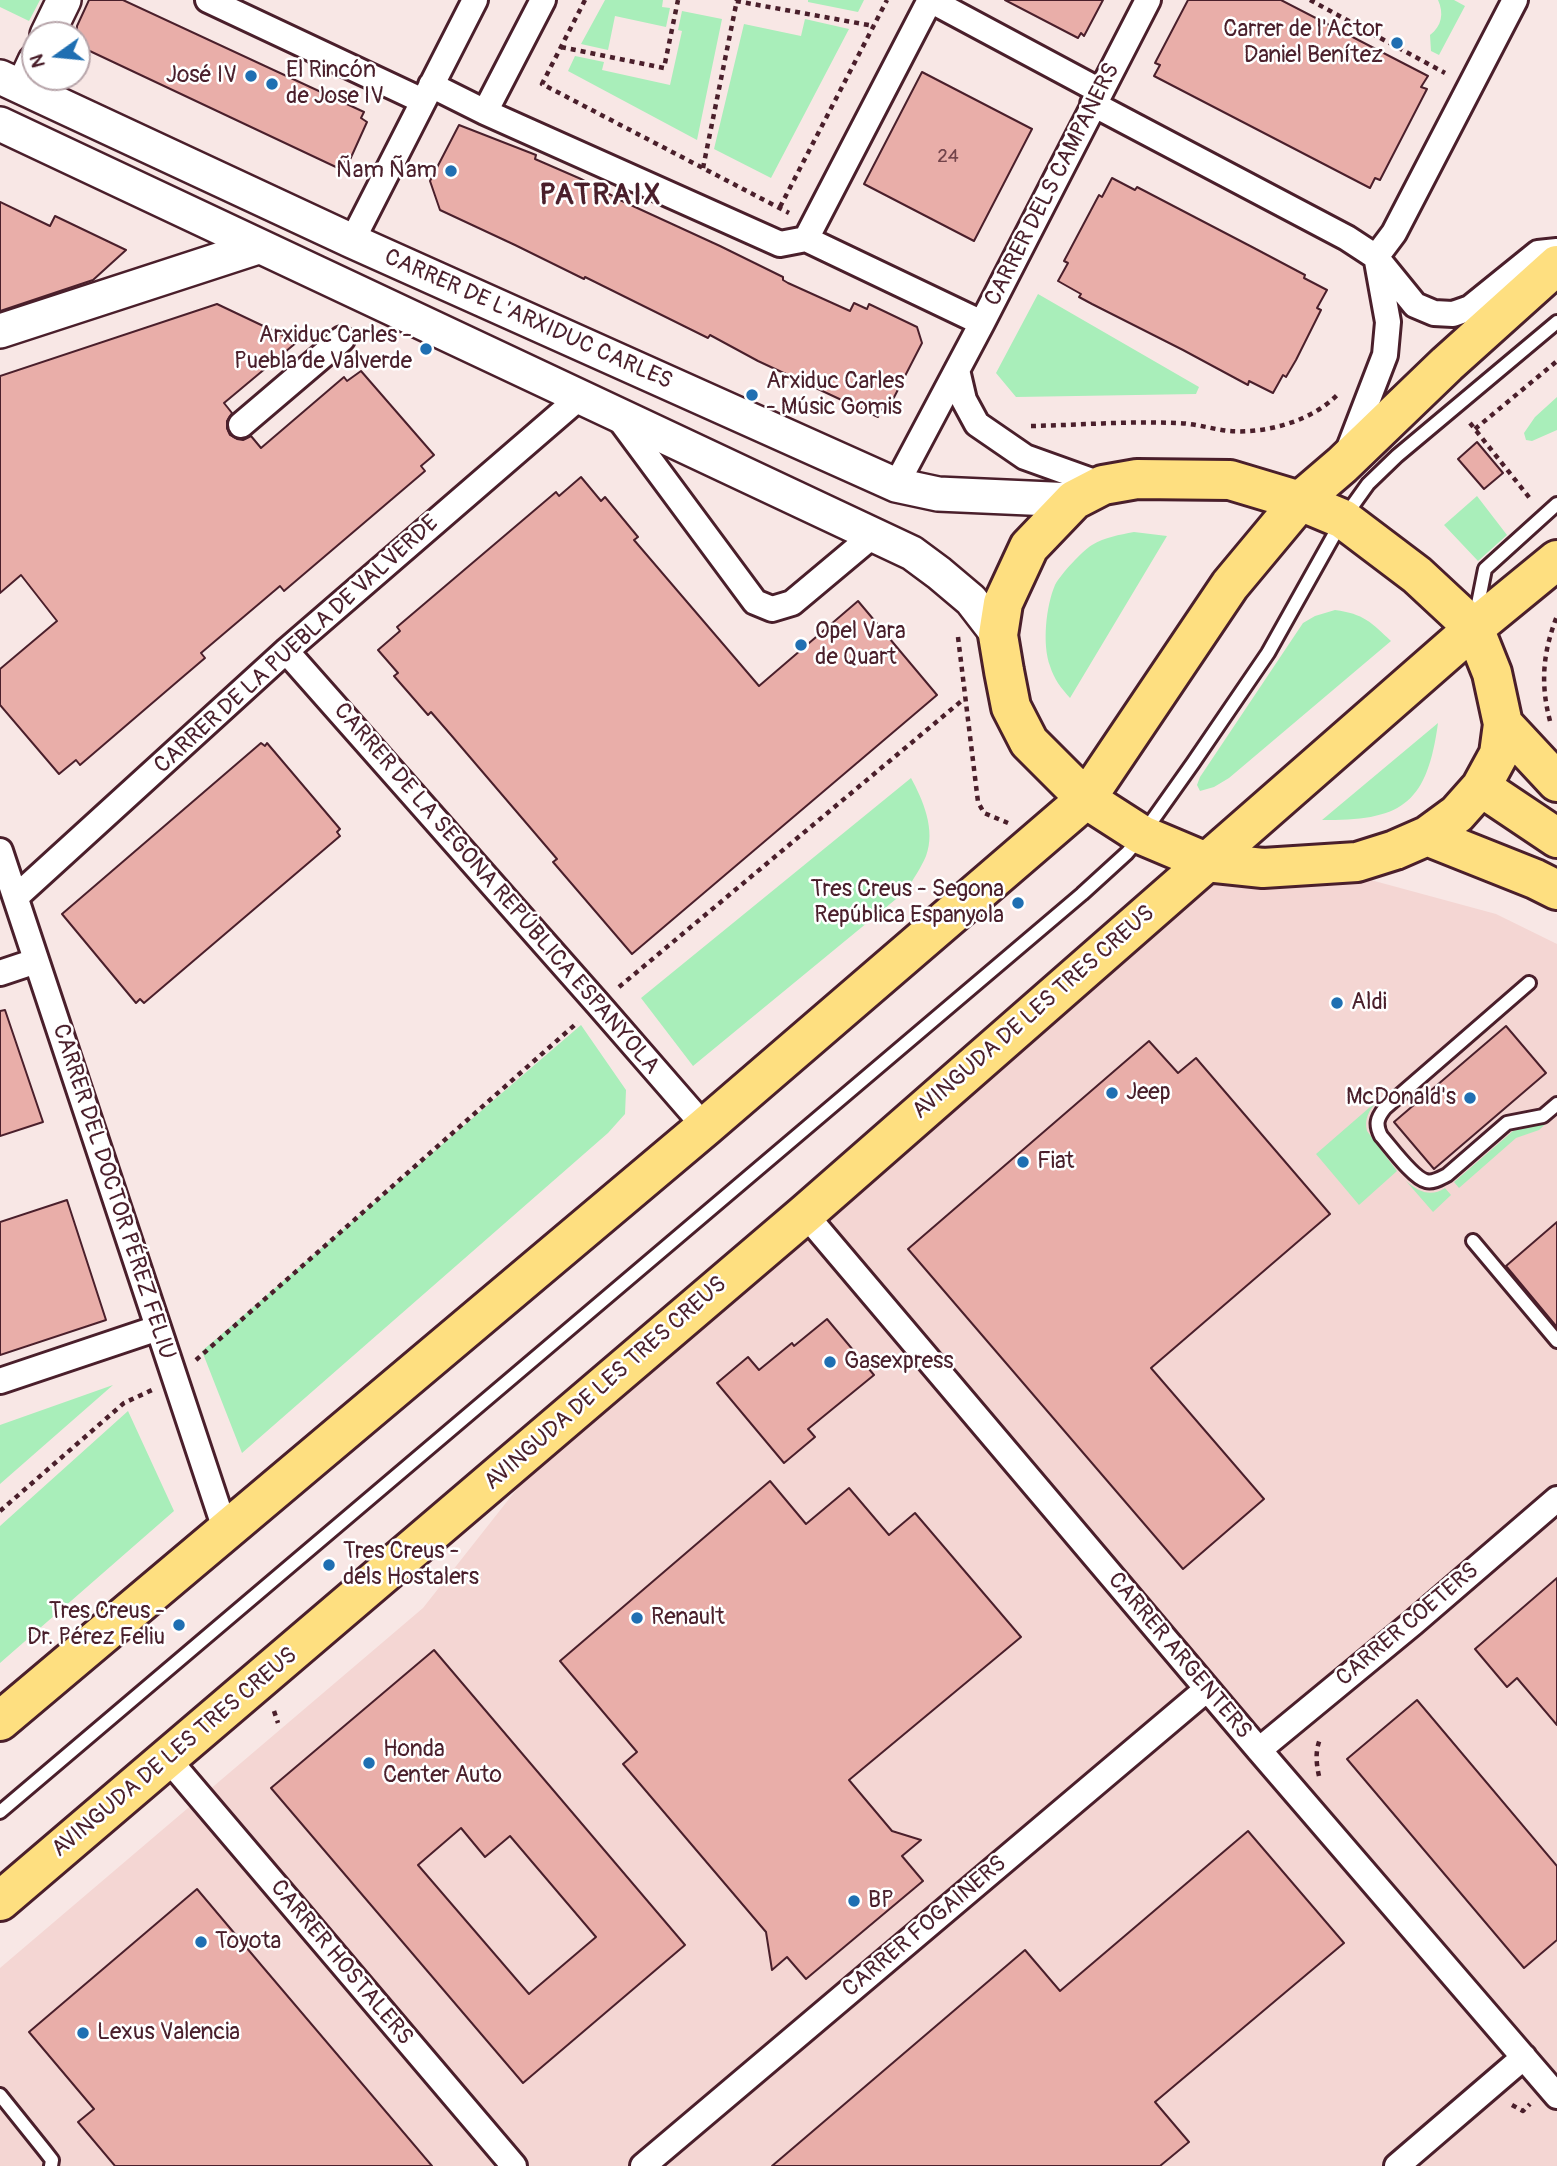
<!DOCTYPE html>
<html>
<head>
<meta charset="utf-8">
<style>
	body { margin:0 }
	#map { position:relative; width:1557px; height:2166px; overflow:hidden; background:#f8e7e5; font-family:Pangolin,sans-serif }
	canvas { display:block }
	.north { position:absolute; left:21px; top:21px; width:70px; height:70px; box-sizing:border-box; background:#fff; border:2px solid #b7a5aa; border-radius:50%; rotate:255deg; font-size:19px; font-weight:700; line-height:28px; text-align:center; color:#4a1f2b }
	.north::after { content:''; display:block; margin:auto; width:24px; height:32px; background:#1f6fb2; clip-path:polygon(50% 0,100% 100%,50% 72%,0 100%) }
</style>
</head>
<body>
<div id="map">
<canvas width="1557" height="2166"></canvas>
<div class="north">N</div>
</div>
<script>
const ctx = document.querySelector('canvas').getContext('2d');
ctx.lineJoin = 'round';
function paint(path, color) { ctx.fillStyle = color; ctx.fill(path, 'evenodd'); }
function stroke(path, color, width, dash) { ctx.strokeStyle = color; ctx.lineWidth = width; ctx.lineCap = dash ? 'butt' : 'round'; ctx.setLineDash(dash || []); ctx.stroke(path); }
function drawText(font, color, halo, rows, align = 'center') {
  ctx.font = font + ' Pangolin,sans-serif'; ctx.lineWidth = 5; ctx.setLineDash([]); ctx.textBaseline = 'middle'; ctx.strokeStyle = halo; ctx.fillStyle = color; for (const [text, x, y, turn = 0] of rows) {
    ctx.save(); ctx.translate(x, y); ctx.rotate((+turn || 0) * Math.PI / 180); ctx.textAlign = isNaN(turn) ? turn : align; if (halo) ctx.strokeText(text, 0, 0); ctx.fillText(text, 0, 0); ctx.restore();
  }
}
const built = new Path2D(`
	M1345 873 1496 914 1557 944V2166H0V1968L423 1608 639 1334 1202 874Z`);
const green = new Path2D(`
	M0 0H40L29 21 0 7Z
	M605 0H663L662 7 670 8 666 27 615 16 608 50 581 44Z
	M808 0H864L858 12 808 2Z
	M1438 0H1454L1465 6 1439 55 1431 51 1430 35C1442 26 1444 13 1438 0Z
	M682 11 722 19 697 140 568 71 575 56 604 62 602 70 670 85 682 31 678 30Z
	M805 19 849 29 771 178 714 149 744 24 801 36Z
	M1038 294 1199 387 1196 394 1016 397 996 373Z
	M1557 397V430L1532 441 1526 440 1524 433 1535 417Z
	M1477 496 1507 535 1478 561 1444 525Z
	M1134 532 1167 536 1070 698C1061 688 1054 679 1050 666 1042 644 1046 606 1055 585 1061 574 1082 551 1092 545 1105 537 1119 535 1134 532Z
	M1335 610C1364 614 1371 622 1391 641L1229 778 1214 787 1200 791 1197 785 1200 777 1303 623 1315 616Z
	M1438 723C1427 803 1403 821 1322 820Z
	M911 778C923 800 936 830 926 856 921 868 913 879 907 890L693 1066 641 998Z
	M581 1025 626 1090 625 1114 608 1133 242 1453 202 1351Z
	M1377 1101C1369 1111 1364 1118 1367 1131L1397 1171 1359 1205 1316 1154Z
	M1550 1120 1539 1130 1516 1138 1459 1188 1454 1182 1513 1131 1542 1124Z
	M1406 1181C1418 1191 1430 1198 1445 1188L1451 1195 1433 1212Z
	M113 1385 0 1484V1425Z
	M128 1411 174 1511 0 1663V1526Z`);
const building = new Path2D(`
	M89 0H123L364 112 361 118 367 122 348 164 341 161 338 168 77 45V26Z
	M1005 0H1103L1084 36 1081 33 1078 38Z
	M1188 0H1281L1428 76 1421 87 1427 89 1380 180 1375 178 1370 188 1154 76 1160 65 1155 63Z
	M922 72 1032 129 974 241 864 184Z
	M459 125 536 155 535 159 581 179 622 201 720 246 783 277V280L788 283 850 311 854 303 867 309 869 304 917 327 922 343 888 409 880 410 878 417 758 361 710 335 708 338 585 277 584 279 515 245 440 210 430 181Z
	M1112 178 1135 190 1137 187 1254 248 1305 275 1304 278 1327 290 1317 308 1321 310 1296 360 1286 377 1283 375 1273 393 1249 381 1248 385 1183 350 1092 304 1079 297 1081 294 1058 281 1068 263 1064 261 1073 244 1099 195 1102 197Z
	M0 202 50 226 55 216 126 250 93 280 0 311Z
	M217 304 297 342 224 403 232 413 227 421V428L230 435 237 439 243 440 251 436 261 448 344 377 347 381 361 371 434 455 421 466 425 471 284 591 280 586 201 653 205 658 178 681 80 765 76 760 59 774 0 705V669L57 621 21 575 0 593V376Z
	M1477 442 1503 473 1484 489 1458 459Z
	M581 477 601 501 605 497 638 537 634 540 759 686 858 601 937 695 632 954 553 862 557 859 451 735 431 712 428 715 394 676 398 673 378 650 400 631 397 627 556 492 559 496Z
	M261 743 265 746 267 743 340 829 337 832 340 836 144 1003 140 999 136 1003 62 914Z
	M5 1010 43 1122 0 1136V1011Z
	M1506 1026 1546 1073 1434 1169 1394 1122Z
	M1149 1041 1178 1073 1196 1058 1330 1214 1151 1368 1264 1499 1183 1569 908 1249Z
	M67 1200 106 1320 0 1355V1222Z
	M1557 1222V1327L1506 1266Z
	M827 1319 874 1375 808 1429 815 1437 784 1463 717 1383 748 1357 759 1370 792 1343 794 1346Z
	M770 1481 806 1524 849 1488 889 1535 915 1513 1021 1637 849 1780 892 1831 921 1840 902 1856 923 1881 806 1979 787 1957 772 1970 766 1932 623 1764 637 1752 560 1661Z
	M1557 1578V1725L1517 1678 1507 1687 1475 1649Z
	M434 1650 685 1945 523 2083 271 1788ZM461 1828 485 1857 510 1836 596 1937 529 1994 418 1865Z
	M1417 1700 1557 1866V1940L1524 1968 1347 1759Z
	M1248 1831 1344 1943 1155 2102 1189 2142 1160 2166H772L1025 1950 1060 1991Z
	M197 1889 262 1966 432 2166H115L78 2122 94 2109 29 2032Z`);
const path = new Path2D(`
	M585 0 542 84 789 213
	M1310 0 1445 73
	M736 1 874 26
	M561 47 664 68 678 0
	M703 168 737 0
	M780 207 887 0
	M1470 423 1532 501
	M1031 426C1079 425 1128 421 1176 423 1194 423 1211 429 1229 431 1265 434 1313 421 1338 394
	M1475 429 1557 361
	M958 637 978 802 984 813 1008 823
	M1550 721C1540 683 1543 652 1557 616
	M619 987 965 698
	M196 1360 578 1022
	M0 1511 124 1403 152 1390
	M274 1711 278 1723
	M1319 1776C1316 1763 1315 1749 1321 1737
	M1512 2105 1523 2111 1530 2104`);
const lane = new Path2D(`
	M1476 614 1485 569 1557 504
	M1529 983 1385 1108C1377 1118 1375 1124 1381 1136 1390 1146 1413 1178 1426 1181 1433 1183 1441 1178 1447 1175L1507 1123 1543 1116 1557 1104
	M1473 1241 1557 1341
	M0 1812 1082 894 1127 853 1142 835 1193 763 1268 653 1343 519 1368 484 1397 456 1557 322
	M0 2095 45 2151 52 2160 51 2166`);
const street = new Path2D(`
	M208 0 423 101
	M930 0 1100 91
	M431 85 485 112 780 244 806 239 982 323
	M1093 104 1347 238 1376 257 1415 305 1434 313 1453 314 1470 308 1538 253 1557 251
	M485 112 543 0
	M806 239 930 0
	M352 241 475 0
	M1376 257 1394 233 1515 0
	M957 370 964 400 977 424 1025 457 1103 485
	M618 417 755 602 772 609 792 603 872 536
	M241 425 342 339
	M1348 451 1385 355 1388 322 1377 261
	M896 485 982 323 1148 0
	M286 651 598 1004 705 1127
	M0 851 226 1532
	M16 897 286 651 580 397
	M0 973 36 961
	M805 1214 1259 1750 1557 2096
	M0 1381 158 1328
	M1259 1750 1413 1623 1557 1499
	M168 1759 514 2166
	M643 2166 1207 1689
	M1397 2166 1524 2057`);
const secondary = new Path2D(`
	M47 35 64 0
	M0 77 352 241 896 485 938 494 1074 500
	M23 87 35 61
	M0 124 912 553 939 573 971 600 998 635
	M0 331 258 247`);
const primary = new Path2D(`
	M1137 479 1230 480 1300 501 1343 519 1417 575 1474 628 1492 673 1503 724 1499 754 1481 787 1457 814 1427 836 1395 850 1357 862 1263 868 1206 862 1142 835 1086 799 1029 742 1011 707 1004 671 998 635 1003 603 1029 547 1074 500 1103 485Z
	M1503 724 1557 782
	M1481 787 1557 838
	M1427 836 1535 879 1557 890
	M0 1721 705 1127 1086 799 1230 585 1300 501 1342 465 1447 364 1557 265
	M0 1901 805 1214 1474 628 1557 560`);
const markers = [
	[1397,43,7,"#1f6fb2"],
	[251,76,7,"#1f6fb2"],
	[272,84,7,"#1f6fb2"],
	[451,171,7,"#1f6fb2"],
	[426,349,7,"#1f6fb2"],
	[752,395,7,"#1f6fb2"],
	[801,645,7,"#1f6fb2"],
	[1018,903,7,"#1f6fb2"],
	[1337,1003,7,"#1f6fb2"],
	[1112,1093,7,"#1f6fb2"],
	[1470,1098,7,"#1f6fb2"],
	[1023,1162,7,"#1f6fb2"],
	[830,1362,7,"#1f6fb2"],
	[329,1565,7,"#1f6fb2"],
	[637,1618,7,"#1f6fb2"],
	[179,1625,7,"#1f6fb2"],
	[369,1763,7,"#1f6fb2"],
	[854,1901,7,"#1f6fb2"],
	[201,1942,7,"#1f6fb2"],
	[83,2033,7,"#1f6fb2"]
];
const numberNames = [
	["24",948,157]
];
const poiNames = [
	["Carrer de l'Actor",1383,30,"right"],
	["Daniel Benítez",1383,56,"right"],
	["El Rincón",286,71],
	["de Jose IV",286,97],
	["José IV",237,76,"right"],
	["Ñam Ñam",437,171,"right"],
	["Arxiduc Carles -",412,336,"right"],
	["Puebla de Valverde",412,362,"right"],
	["Arxiduc Carles",766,382],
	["- Músic Gomis",766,408],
	["Opel Vara",815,632],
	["de Quart",815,658],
	["Tres Creus - Segona",1004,890,"right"],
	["República Espanyola",1004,916,"right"],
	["Aldi",1351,1003],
	["Jeep",1126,1093],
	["McDonald's",1456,1098,"right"],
	["Fiat",1037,1162],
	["Gasexpress",844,1362],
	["Tres Creus -",343,1552],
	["dels Hostalers",343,1578],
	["Tres Creus -",165,1612,"right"],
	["Dr. Pérez Feliu",165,1638,"right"],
	["Renault",651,1618],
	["Honda",383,1750],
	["Center Auto",383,1776],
	["BP",868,1901],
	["Toyota",215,1942],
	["Lexus Valencia",97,2033]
];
const streetNames = [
	["CARRER DELS CAMPANERS",1053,185,-63],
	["CARRER DE L'ARXIDUC CARLES",528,320,24],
	["CARRER DE LA PUEBLA DE VALVERDE",297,645,-42],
	["CARRER DE LA SEGONA REPÚBLICA ESPANYOLA",496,889,49],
	["AVINGUDA DE LES TRES CREUS",1034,1013,-41],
	["CARRER DEL DOCTOR PÉREZ FELIU",113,1192,72],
	["AVINGUDA DE LES TRES CREUS",606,1384,-41],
	["CARRER COETERS",1408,1625,-40],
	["CARRER ARGENTERS",1179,1656,50],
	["AVINGUDA DE LES TRES CREUS",175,1753,-40],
	["CARRER FOGAINERS",925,1927,-40],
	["CARRER HOSTALERS",341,1963,50]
];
const districtNames = [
	["PATRAIX",601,196]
];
paint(built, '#f4d6d3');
paint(green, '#a9eeba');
paint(building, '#e9aea9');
stroke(building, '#4a1f2b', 2);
stroke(lane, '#4a1f2b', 18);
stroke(street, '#4a1f2b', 30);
stroke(secondary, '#4a1f2b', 38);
stroke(primary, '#4a1f2b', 44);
stroke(path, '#4a1f2b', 4.5, [5, 5]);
stroke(lane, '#fff', 12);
stroke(street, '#fff', 24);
stroke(secondary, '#fff', 33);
stroke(primary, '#fedf80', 38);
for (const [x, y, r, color] of markers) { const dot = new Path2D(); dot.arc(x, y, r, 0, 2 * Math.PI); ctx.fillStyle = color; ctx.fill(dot); stroke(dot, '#fff', 2.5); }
drawText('19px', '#72434a', null, numberNames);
drawText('23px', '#4a1f2b', '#fff', poiNames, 'left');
drawText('23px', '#4a1f2b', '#fff', streetNames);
ctx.letterSpacing = '2px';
drawText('bold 30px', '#4a1f2b', '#fff', districtNames);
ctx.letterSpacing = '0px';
</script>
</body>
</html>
